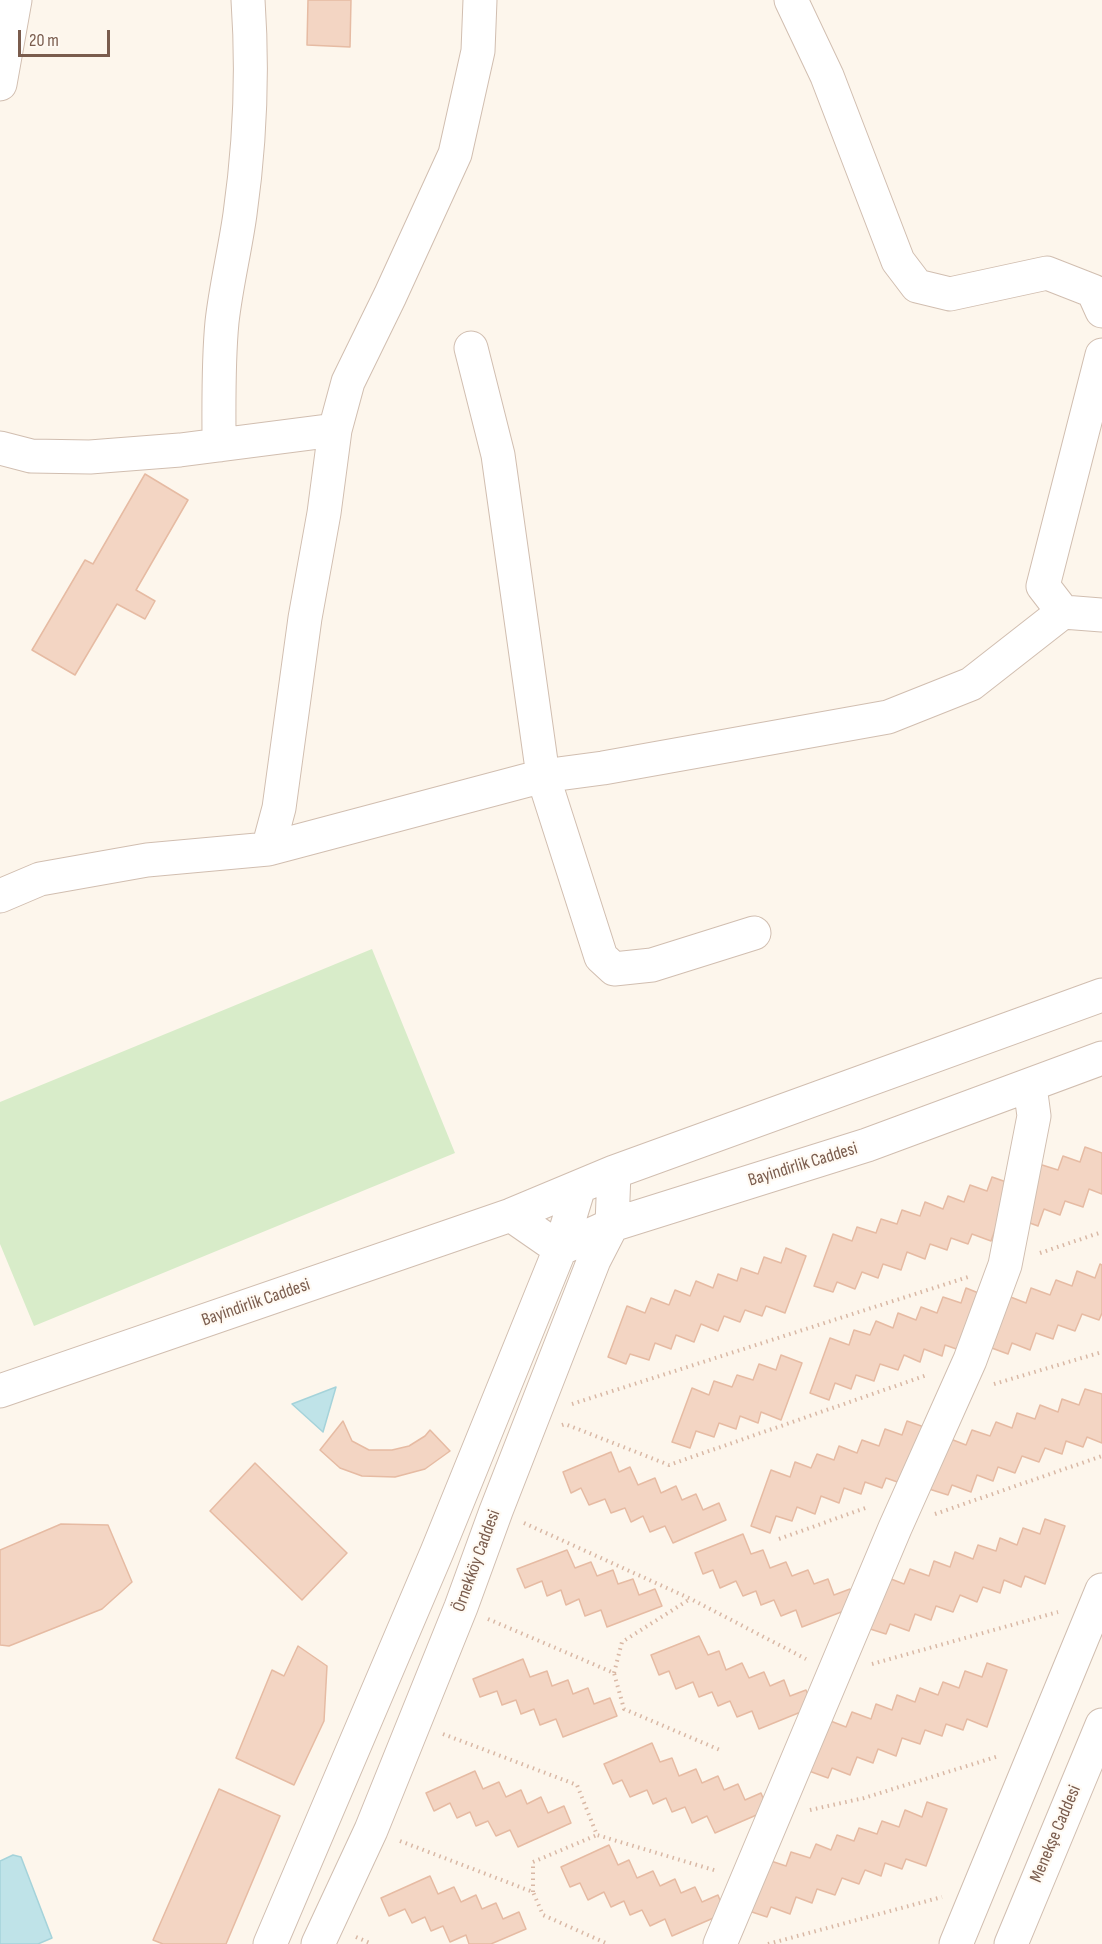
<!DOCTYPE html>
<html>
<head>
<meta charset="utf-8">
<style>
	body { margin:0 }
	#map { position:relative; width:1102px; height:1944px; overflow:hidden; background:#fdf6ec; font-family:"Sofia Sans Condensed",sans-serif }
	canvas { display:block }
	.scale { position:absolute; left:18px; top:30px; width:92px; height:27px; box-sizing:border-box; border:3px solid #7a5c4d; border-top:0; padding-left:8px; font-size:18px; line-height:21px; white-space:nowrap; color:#7a5c4d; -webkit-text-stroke:4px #fffaf3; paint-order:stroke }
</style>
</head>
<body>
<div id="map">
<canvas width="1102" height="1944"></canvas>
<div class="scale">20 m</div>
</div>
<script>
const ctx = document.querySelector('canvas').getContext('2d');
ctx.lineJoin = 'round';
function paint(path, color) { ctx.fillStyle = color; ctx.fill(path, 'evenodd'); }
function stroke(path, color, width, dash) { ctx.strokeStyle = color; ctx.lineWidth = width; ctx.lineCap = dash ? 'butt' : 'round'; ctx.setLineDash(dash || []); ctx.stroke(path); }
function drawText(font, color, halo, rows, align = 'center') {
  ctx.font = font + ' "Sofia Sans Condensed",sans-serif'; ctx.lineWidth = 4.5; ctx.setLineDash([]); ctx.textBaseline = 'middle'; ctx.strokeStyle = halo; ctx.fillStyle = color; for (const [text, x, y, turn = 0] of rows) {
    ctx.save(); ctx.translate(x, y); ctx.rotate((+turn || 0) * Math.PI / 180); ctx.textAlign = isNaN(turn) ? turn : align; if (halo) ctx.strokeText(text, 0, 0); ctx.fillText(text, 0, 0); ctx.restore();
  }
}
const green = new Path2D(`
	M372 949 455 1153 34 1326 0 1244V1102Z`);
const water = new Path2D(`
	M336 1387 323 1432 292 1404Z
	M13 1855 21 1857 52 1938 38 1944H0V1861Z`);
const building = new Path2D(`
	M308 0H351L350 47 307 45Z
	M145 474 188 500 136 590 155 601 145 619 117 604 75 675 32 650 85 560 93 564Z
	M1085 1147 1102 1153V1194L1089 1189 1083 1207 1065 1201 1060 1215 1044 1209 1038 1226 1019 1219 1039 1164 1058 1170 1063 1156 1080 1162Z
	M992 1177 1012 1184 991 1241 972 1234 968 1244 951 1238 947 1250 930 1244 925 1259 907 1252 901 1270 883 1264 878 1278 862 1272 855 1289 837 1282 833 1292 814 1286 833 1234 852 1241 857 1227 876 1233 881 1219 897 1224 902 1210 920 1216 925 1202 943 1209 948 1196 964 1202 970 1185 987 1191Z
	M786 1248 806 1256 785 1313 766 1306 762 1316 745 1310 740 1322 724 1316 718 1331 701 1324 694 1342 676 1335 671 1349 655 1343 649 1360 630 1354 626 1364 608 1357 627 1306 645 1313 651 1298 669 1305 675 1290 690 1296 696 1281 713 1288 718 1274 737 1281 741 1268 758 1274 764 1257 781 1263Z
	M1100 1264 1102 1265V1313L1099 1320 1082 1314 1075 1331 1058 1325 1053 1339 1036 1333 1030 1350 1012 1343 1008 1354 989 1347 1008 1296 1026 1303 1031 1288 1050 1295 1056 1280 1072 1286 1077 1271 1095 1278Z
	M966 1288 986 1296 965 1352 945 1345 942 1356 924 1349 920 1362 904 1355 898 1370 880 1364 874 1381 856 1375 851 1389 835 1383 829 1400 810 1393 830 1338 849 1345 854 1330 870 1335 876 1321 893 1328 898 1313 916 1320 921 1307 937 1313 943 1297 961 1303Z
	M781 1355 802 1363 781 1420 761 1412 758 1423 740 1416 736 1429 719 1423 714 1437 696 1431 690 1448 672 1442 692 1388 709 1395 714 1381 732 1387 737 1375 753 1380 759 1364 776 1370Z
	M1085 1389 1102 1394V1443L1087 1437 1083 1447 1066 1441 1062 1454 1045 1448 1039 1462 1022 1456 1015 1473 998 1467 993 1481 977 1475 971 1492 952 1485 948 1495 929 1489 948 1438 966 1445 972 1430 990 1436 996 1422 1012 1428 1017 1413 1035 1419 1040 1405 1058 1412 1062 1399 1079 1405Z
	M343 1421 352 1441 369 1450H392L409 1446 425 1436 430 1430 450 1451 425 1469 395 1477 362 1476 340 1468 320 1450Z
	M907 1421 927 1428 906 1485 886 1478 882 1488 865 1482 861 1494 844 1488 839 1503 821 1496 815 1514 797 1507 792 1521 776 1516 770 1533 751 1526 771 1470 790 1477 795 1462 811 1468 817 1454 834 1460 839 1446 857 1453 862 1440 879 1446 885 1429 902 1435Z
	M611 1452 619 1472 630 1467 638 1485 655 1478 661 1493 676 1486 682 1500 696 1494 703 1510 719 1503 726 1520 673 1543 665 1526 650 1532 643 1516 631 1522 625 1508 611 1513 605 1499 589 1505 581 1488 571 1493 563 1472Z
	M255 1463 347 1553 302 1600 210 1511Z
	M1045 1519 1065 1526 1045 1584 1025 1576 1021 1587 1004 1580 1000 1593 983 1587 977 1602 960 1595 953 1612 936 1606 931 1620 915 1614 909 1631 890 1624 886 1634 867 1628 886 1577 904 1584 910 1569 929 1576 934 1561 950 1567 955 1552 973 1559 978 1545 996 1551 1000 1538 1017 1545 1023 1528 1040 1534Z
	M61 1524 108 1525 132 1582 102 1609 9 1646 0 1645V1550Z
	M743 1534 751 1554 763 1550 770 1568 786 1562 792 1576 808 1570 814 1584 828 1579 834 1595 850 1589 857 1606 802 1627 796 1610 781 1616 774 1600 761 1605 756 1591 743 1596 736 1581 720 1588 713 1570 703 1574 695 1553Z
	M567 1550 575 1568 591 1562 597 1576 613 1570 618 1584 633 1579 639 1595 655 1589 662 1606 607 1627 601 1610 585 1616 579 1599 566 1605 561 1590 547 1596 542 1581 525 1588 517 1569Z
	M699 1636 708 1655 719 1651 726 1670 742 1663 749 1678 764 1672 770 1686 784 1680 790 1696 806 1690 813 1707 759 1729 752 1711 737 1717 730 1701 718 1706 712 1692 699 1697 693 1682 676 1689 669 1671 659 1675 651 1655Z
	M298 1646 327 1666 324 1721 294 1785 236 1758 272 1670 284 1676Z
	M523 1659 530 1677 547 1671 552 1686 568 1680 573 1694 588 1688 594 1704 610 1698 617 1716 563 1737 556 1719 540 1725 534 1709 521 1714 516 1700 502 1705 497 1691 480 1697 473 1679Z
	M987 1663 1007 1670 987 1727 967 1719 963 1730 946 1724 942 1736 925 1730 920 1744 902 1738 896 1756 878 1749 873 1763 857 1757 850 1775 832 1768 828 1778 809 1771 828 1720 846 1727 852 1712 871 1719 876 1704 892 1710 897 1695 915 1702 920 1688 938 1695 943 1682 959 1688 965 1671 982 1677Z
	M652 1743 660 1762 672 1758 679 1776 696 1769 702 1783 718 1776 724 1790 738 1784 745 1800 761 1793 768 1810 715 1833 707 1816 692 1823 685 1807 672 1812 666 1798 653 1804 647 1790 630 1797 622 1780 613 1784 604 1764Z
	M475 1771 483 1789 499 1782 506 1797 521 1790 527 1804 541 1797 548 1813 564 1806 571 1823 518 1847 510 1830 496 1836 488 1821 476 1826 470 1812 457 1818 450 1803 434 1811 426 1793Z
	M219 1789 280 1816 226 1944H163L153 1940Z
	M927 1802 947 1809 926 1866 906 1859 902 1869 885 1863 881 1876 865 1870 859 1884 842 1878 835 1895 817 1889 812 1903 796 1897 790 1914 771 1907 767 1917 749 1911 768 1860 786 1866 791 1852 810 1858 816 1844 831 1850 837 1835 854 1841 859 1828 877 1834 882 1821 899 1827 905 1810 922 1817Z
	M609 1845 618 1865 629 1860 637 1878 653 1871 660 1886 675 1879 681 1893 695 1887 702 1902 718 1895 725 1913 672 1936 665 1919 650 1926 642 1910 630 1915 624 1901 611 1907 604 1892 588 1900 580 1883 570 1887 561 1867Z
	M430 1876 438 1894 454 1887 461 1902 476 1895 482 1909 496 1903 503 1919 519 1912 526 1929 491 1944H469L466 1935 450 1942 443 1926 431 1931 425 1917 412 1923 405 1909 389 1916 381 1898Z`);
const path = new Path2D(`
	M1040 1253 1102 1232
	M994 1384 1102 1352
	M572 1404 968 1277
	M562 1425 565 1424 669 1465 927 1375
	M935 1514 1102 1456
	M524 1523 691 1599 806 1659
	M779 1539 868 1507
	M488 1619 614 1673 624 1709 720 1750
	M872 1664 1058 1612
	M614 1673 622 1642 690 1599
	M443 1734 577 1785 597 1835 717 1871
	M810 1810 864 1798 999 1756
	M400 1841 533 1892 543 1915 608 1944
	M533 1892V1862L597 1835
	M356 1937 372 1944
	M768 1944 942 1897`);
const minor = new Path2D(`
	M791 0 827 76 898 261 917 286 950 294 1047 273 1093 291 1102 311
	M0 84 15 0
	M471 348 498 455 543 776 601 957 614 969 652 965 754 933
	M219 445C219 404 218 363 222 322 226 286 235 250 240 214 250 143 253 71 248 0
	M0 448 31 456 90 457 180 450 335 430
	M1063 612 1043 586 1102 355
	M268 849 279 808 305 618 324 513 335 430 348 382 390 296 455 154 478 51 480 0
	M0 896 40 879 147 860 268 849 543 776 603 768 888 717 971 684 1063 612 1102 615
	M511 1215 560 1249 612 1225 867 1145 1102 1058
	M0 1391 511 1215 614 1172 1102 995
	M270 1944 437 1552 560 1249 579 1187
	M318 1944 371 1830 461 1607 496 1511 594 1260 612 1225 614 1172
	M720 1944 895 1528 970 1360 1005 1265 1034 1116 1030 1086
	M956 1944 1102 1590
	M1011 1944 1102 1725`);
const streetNames = [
	["Bayindirlik Caddesi",803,1165,-17],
	["Bayindirlik Caddesi",256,1303,-19],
	["Örnekköy Caddesi",477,1561,-70],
	["Menekşe Caddesi",1056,1834,-67]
];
paint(green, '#d8ecc9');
paint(water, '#bfe3e8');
stroke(water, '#a5d3da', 1.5);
paint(building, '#f3d5c3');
stroke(building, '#e6bba3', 1.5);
stroke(minor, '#d1beb0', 35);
stroke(path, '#d9b8a5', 4, [1.5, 4.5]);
stroke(minor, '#fff', 33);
drawText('18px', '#7a5c4d', '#fffaf3', streetNames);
</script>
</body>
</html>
